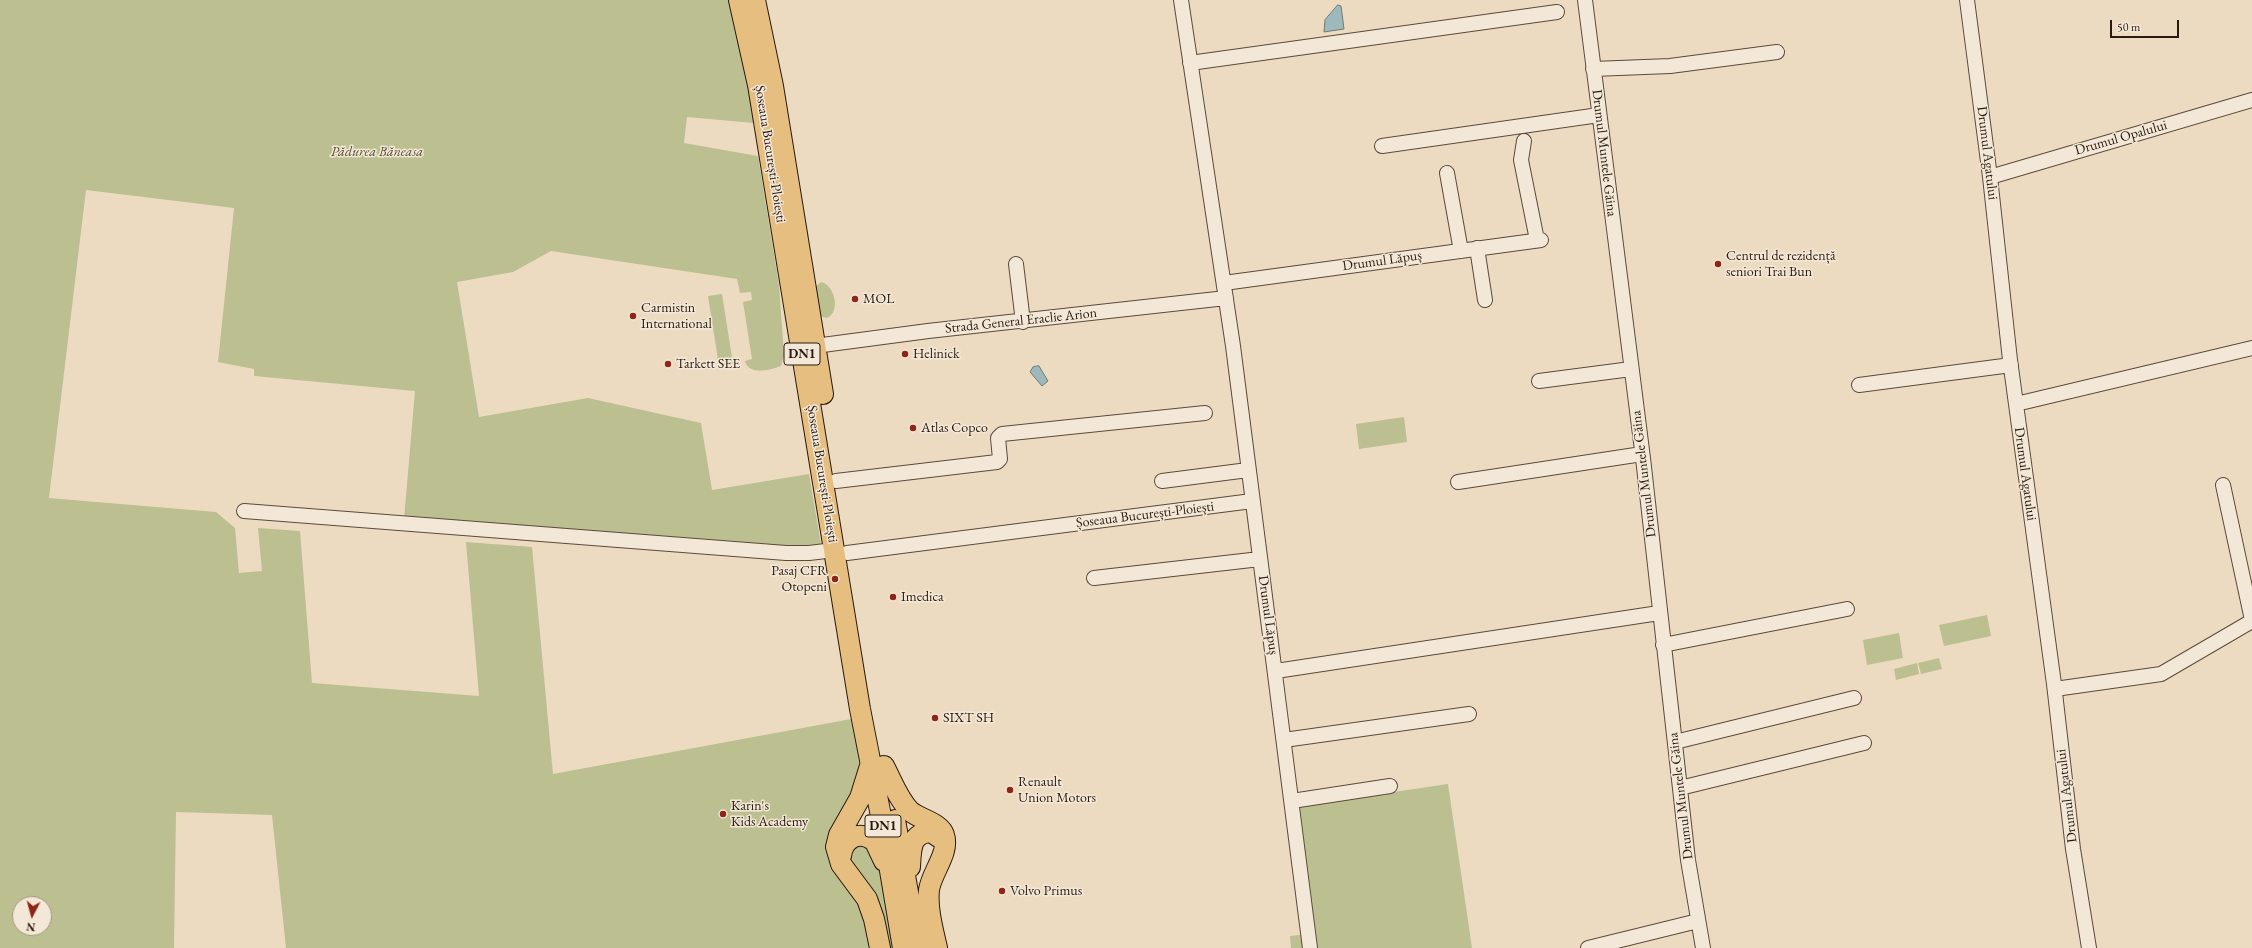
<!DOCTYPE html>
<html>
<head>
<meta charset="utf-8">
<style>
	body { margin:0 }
	#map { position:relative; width:2252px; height:948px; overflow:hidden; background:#eddbc1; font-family:"EB Garamond",serif }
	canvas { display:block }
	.north { position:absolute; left:12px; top:896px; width:40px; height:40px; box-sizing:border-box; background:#f3e8d7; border:1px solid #a29687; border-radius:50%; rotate:186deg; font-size:11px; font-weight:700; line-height:16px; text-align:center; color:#291a0e }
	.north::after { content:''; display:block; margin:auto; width:14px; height:18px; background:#8f2418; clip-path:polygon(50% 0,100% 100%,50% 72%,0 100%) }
	.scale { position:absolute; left:2110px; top:20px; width:69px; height:18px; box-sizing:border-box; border:2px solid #291a0e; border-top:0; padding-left:5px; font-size:12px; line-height:14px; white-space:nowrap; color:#291a0e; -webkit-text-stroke:3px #f3e8d7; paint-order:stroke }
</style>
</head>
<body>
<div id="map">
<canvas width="2252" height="948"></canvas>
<div class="north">N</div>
<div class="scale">50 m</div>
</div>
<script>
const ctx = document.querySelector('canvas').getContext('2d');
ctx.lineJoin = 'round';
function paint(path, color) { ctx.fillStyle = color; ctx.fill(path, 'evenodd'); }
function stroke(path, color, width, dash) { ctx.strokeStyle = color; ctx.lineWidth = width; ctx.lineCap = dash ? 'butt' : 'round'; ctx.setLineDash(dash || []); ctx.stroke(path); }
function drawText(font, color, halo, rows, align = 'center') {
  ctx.font = font + ' "EB Garamond",serif'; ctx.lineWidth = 3; ctx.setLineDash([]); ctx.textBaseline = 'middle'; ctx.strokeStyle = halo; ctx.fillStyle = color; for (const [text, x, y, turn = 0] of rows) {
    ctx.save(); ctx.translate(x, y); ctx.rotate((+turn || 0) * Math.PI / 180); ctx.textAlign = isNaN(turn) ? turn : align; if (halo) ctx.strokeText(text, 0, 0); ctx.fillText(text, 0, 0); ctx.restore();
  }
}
const green = new Path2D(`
	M0 0H739L765 124 687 117 684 143 758 156 779 285 784 355 781 366C771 370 749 376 745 361L752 359 743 302 752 300 751 292 740 293 737 279 551 251 513 272 457 282 479 417 588 398 701 423 712 490 809 474 821 544 806 549 404 519 415 391 254 376V369L218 362 234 208 86 190 49 498 216 512 235 528 239 573 262 571 258 528 300 531 312 683 479 696 466 542 532 547 553 774 862 717 871 764 841 850 871 839 903 948H286L272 815 176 812 174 948H0ZM20 904H44V928H20Z
	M821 282C835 285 841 312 827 318L820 316 815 287Z
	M722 294 733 364 719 366 708 296Z
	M1404 417 1407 442 1359 449 1356 424Z
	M1987 615 1991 636 1944 646 1939 625Z
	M1899 633 1903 658 1867 665 1863 640Z
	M1939 658 1942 669 1921 674 1918 663Z
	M1917 663 1919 674 1896 680 1894 669Z
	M1448 784 1472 948H1291L1290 936 1308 934 1292 807Z`);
const water = new Path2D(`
	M1338 5 1341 6 1344 29 1324 32 1325 20Z
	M1039 366 1048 381 1042 386 1030 372 1033 367Z`);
const minor = new Path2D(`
	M1181 0 1233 346 1310 948
	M1585 0 1643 458 1688 860 1703 948
	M1967 0 1990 177 2010 360 2054 684 2073 849 2089 948
	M1190 63 1557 12
	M1593 69 1670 66 1777 52
	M1524 141 1521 160 1537 240
	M1382 146 1599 115
	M1447 173 1461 251
	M1990 177 2252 100
	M1477 248 1485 300
	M1016 264 1023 322
	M1224 283 1541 240
	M815 346 928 331 1226 298
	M1539 381 1631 369
	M1859 385 2011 365
	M2016 404 2252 348
	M836 481 997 462 1000 459 998 438 1002 434 1205 413
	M1162 481 1248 470
	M1458 482 1642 454
	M2223 485 2252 620
	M244 511 786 553H809L834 550
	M847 553 1252 501
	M1094 578 1260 559
	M1663 645 1847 609
	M1276 671 1659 613
	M2055 689 2161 674 2252 621
	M1284 740 1469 714
	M1675 742 1854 698
	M1680 788 1864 743
	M1292 801 1390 786
	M1588 948 1698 921`);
const highway = new Path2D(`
	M739 0 758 85 860 709 880 811 903 948
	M755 0 773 86 823 394
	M870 766 860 798 839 835 836 847 841 864 867 899 874 919 880 948
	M884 766C892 781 898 799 910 811 919 819 941 823 944 835 950 853 931 873 929 890 927 909 933 930 937 948
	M895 820 918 948
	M841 856C843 838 860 829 875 842L884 861
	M910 867C911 850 910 833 931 832L943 840`);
const markers = [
	[1718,264,4,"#8f2418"],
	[855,299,4,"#8f2418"],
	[633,316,4,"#8f2418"],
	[905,354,4,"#8f2418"],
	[668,364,4,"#8f2418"],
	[913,428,4,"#8f2418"],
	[835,579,4,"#8f2418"],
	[893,597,4,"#8f2418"],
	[935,718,4,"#8f2418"],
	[1010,790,4,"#8f2418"],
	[723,814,4,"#8f2418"],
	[1002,891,4,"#8f2418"]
];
const shields = [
	[802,354,36],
	[883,826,36]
];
const shieldNames = [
	["DN1",802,354],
	["DN1",883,826]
];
const streetNames = [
	["Drumul Opalului",2121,138,-16],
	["Drumul Muntele Găina",1604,153,83],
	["Drumul Agatului",1987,153,83],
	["Șoseaua București-Ploiești",770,154,81],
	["Drumul Lăpuș",1382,261,-8],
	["Strada General Eraclie Arion",1021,321,-6],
	["Șoseaua București-Ploiești",822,474,81],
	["Drumul Muntele Găina",1644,474,-97],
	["Drumul Agatului",2025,474,82],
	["Șoseaua București-Ploiești",1145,515,-7],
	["Drumul Lăpuș",1268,615,82],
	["Drumul Muntele Găina",1681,796,-97],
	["Drumul Agatului",2067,796,-97]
];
const parkNames = [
	["Pădurea Băneasa",377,152]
];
const poiNames = [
	["Centrul de rezidență",1726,256],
	["seniori Trai Bun",1726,272],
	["MOL",863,299],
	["Carmistin",641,308],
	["International",641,324],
	["Helinick",913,354],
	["Tarkett SEE",676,364],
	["Atlas Copco",921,428],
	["Pasaj CFR",827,571,"right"],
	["Otopeni",827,587,"right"],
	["Imedica",901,597],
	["SIXT SH",943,718],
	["Renault",1018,782],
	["Union Motors",1018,798],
	["Karin's",731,806],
	["Kids Academy",731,822],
	["Volvo Primus",1010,891]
];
paint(green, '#bcbf90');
paint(water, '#9db9bc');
stroke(water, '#6f7976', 1);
stroke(minor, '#5a4a3b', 16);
stroke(highway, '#291a0e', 22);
stroke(minor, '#f3e8d7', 14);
stroke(highway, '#e6be80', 20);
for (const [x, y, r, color] of markers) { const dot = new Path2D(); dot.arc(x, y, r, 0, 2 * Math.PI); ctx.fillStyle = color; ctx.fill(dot); stroke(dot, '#f3e8d7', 1.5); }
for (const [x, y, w] of shields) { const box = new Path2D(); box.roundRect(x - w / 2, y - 11, w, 22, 3); ctx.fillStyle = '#f3e8d7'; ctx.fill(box); stroke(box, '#291a0e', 1); }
drawText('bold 13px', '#291a0e', null, shieldNames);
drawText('14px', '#291a0e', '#f3e8d7', streetNames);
drawText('italic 14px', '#554c35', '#f3e8d7', parkNames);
drawText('14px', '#291a0e', '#f3e8d7', poiNames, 'left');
</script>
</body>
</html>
